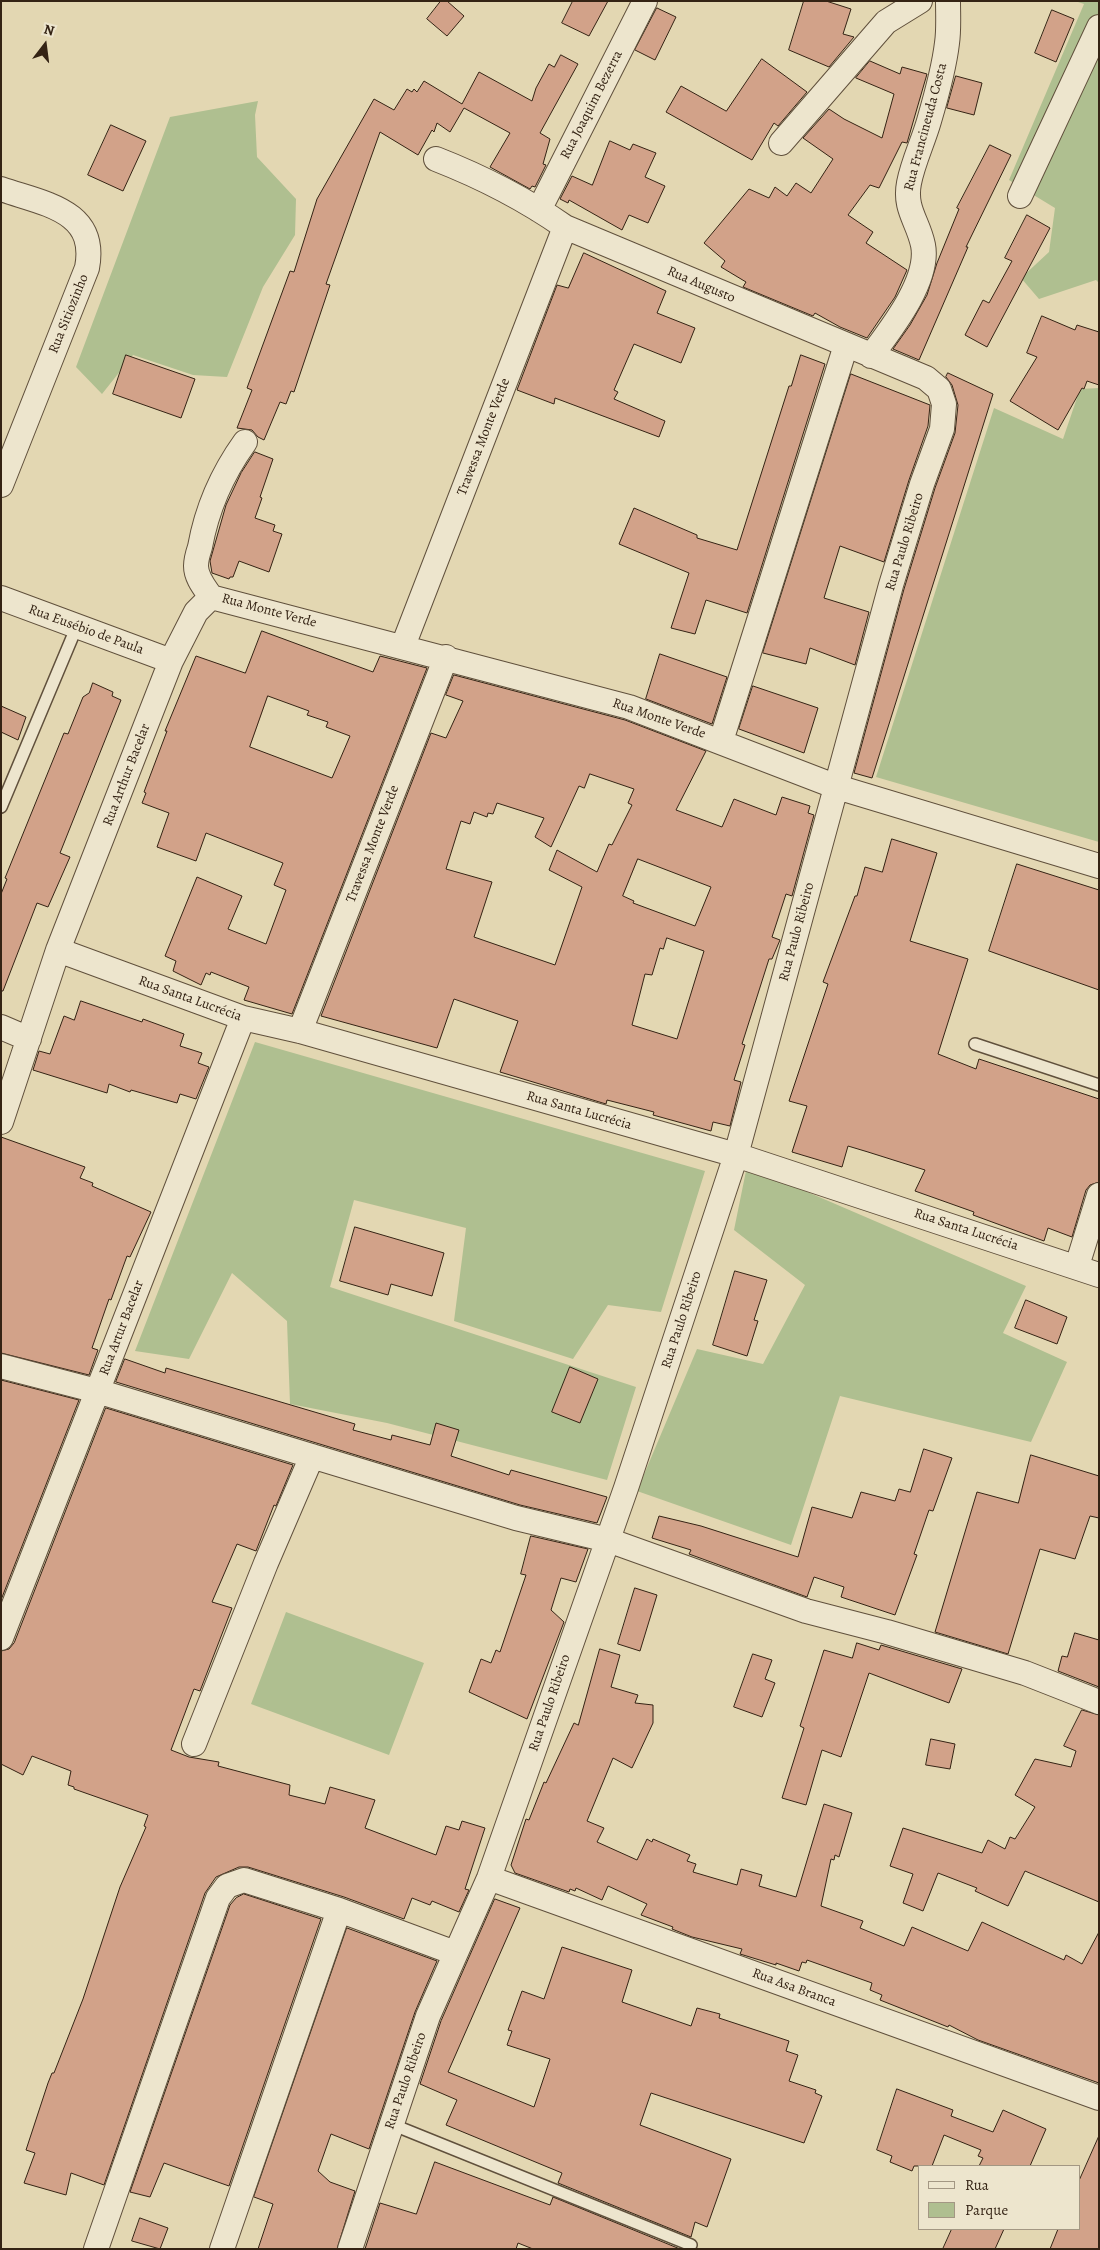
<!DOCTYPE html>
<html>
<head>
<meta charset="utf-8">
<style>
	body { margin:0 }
	#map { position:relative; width:1100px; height:2250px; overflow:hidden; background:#e3d7b2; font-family:Alegreya,serif }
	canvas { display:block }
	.frame { position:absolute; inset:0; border:2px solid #342314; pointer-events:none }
	.legend { position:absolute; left:918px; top:2165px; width:162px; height:65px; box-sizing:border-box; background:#ede5cd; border:1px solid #a39783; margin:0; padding:6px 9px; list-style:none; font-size:15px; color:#342314 }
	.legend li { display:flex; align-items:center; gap:10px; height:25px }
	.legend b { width:25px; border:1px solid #a39783 }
	.north { position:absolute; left:20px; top:20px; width:50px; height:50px; -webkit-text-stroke:4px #ede5cd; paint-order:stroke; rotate:15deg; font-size:14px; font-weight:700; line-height:20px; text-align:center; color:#342314 }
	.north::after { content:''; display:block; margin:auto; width:18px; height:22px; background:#342314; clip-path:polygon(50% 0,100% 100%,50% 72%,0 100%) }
</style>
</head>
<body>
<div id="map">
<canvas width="1100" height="2250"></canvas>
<div class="frame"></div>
<ul class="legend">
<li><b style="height:6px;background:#ede5cd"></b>Rua</li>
<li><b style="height:14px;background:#afbf90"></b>Parque</li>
</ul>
<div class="north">N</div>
</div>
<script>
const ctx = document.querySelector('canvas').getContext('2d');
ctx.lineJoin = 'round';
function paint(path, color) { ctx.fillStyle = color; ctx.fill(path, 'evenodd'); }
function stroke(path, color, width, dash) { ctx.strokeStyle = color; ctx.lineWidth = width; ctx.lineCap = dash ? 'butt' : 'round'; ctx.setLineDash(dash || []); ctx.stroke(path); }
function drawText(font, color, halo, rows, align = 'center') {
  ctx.font = font + ' Alegreya,serif'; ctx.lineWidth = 5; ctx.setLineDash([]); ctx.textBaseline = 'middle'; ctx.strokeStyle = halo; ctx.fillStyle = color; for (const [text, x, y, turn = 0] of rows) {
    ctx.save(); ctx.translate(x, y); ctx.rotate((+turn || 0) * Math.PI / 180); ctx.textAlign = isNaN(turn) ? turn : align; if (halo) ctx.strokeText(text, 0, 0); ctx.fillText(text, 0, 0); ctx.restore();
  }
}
const green = new Path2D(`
	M1075 1H1099V283L1096 280 1039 299 1021 278 1049 252 1055 208 1009 180 1084 4Z
	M258 101 255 115 257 157 296 199 295 235 263 287 227 377 193 375 133 355 102 394 76 367 170 117Z
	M1099 388V842L876 777 994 408 1063 439 1080 389Z
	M255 1042 705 1171 661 1312 608 1305 573 1359 454 1321 466 1228 354 1200 330 1287 636 1387 607 1480 387 1423 290 1404 287 1321 232 1273 189 1359 135 1351Z
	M747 1166 1026 1286 1003 1333 1067 1362 1031 1442 840 1396 791 1545 637 1491 697 1349 763 1364 805 1285 734 1230Z
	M286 1612 424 1663 389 1755 251 1704Z`);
const building = new Path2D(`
	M441 1H447L464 16 447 36 427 19Z
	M573 1H608L589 36 562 23Z
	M804 1H826L851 9 843 34 854 37 829 67 789 50Z
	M657 8 676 17 655 60 635 50Z
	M1052 10 1074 19 1056 62 1035 53Z
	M561 55 578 64 540 133 550 139 543 164 546 165 535 187 532 186 530 189 490 167 510 133 464 108 450 132 437 123 434 132 432 130 418 155 380 132 326 284 330 285 294 392 291 391 286 404 280 402 264 440 258 437 252 430 237 428 252 390 247 388 290 271 294 272 317 199 374 99 394 110 407 89 412 92 414 89 417 92 424 81 462 104 479 72 532 101 536 88 549 64 554 67Z
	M762 59 807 92 778 126 774 123 752 160 666 112 681 86 726 111Z
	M870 61 900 74 902 67 927 74 907 143 902 142 879 188 870 185 848 215 873 232 866 243 907 270 895 297 867 338 840 327 815 313 813 316 743 287 746 282 721 267 725 261 704 243 749 189 769 198 775 187 787 196 796 183 811 193 833 159 803 138 829 109 844 119 882 138 894 94 856 78Z
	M956 76 982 83 974 115 947 108Z
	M111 125 146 141 123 191 88 175Z
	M610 141 630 150 633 144 656 153 645 177 665 186 648 223 629 215 622 230 569 200 568 203 560 199 572 176 592 185Z
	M990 145 1011 155 966 247H968L919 360 893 349 910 325 927 295 937 263 959 209 957 208Z
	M1027 215 1050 228 987 347 965 335 983 300 989 303 1012 261 1005 258Z
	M584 253 666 291 657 313 695 328 681 363 634 344 614 390 618 392 614 399 665 421 659 437 555 398 554 404 517 390 557 285 568 288Z
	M1042 316 1075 330 1077 325 1099 332V385L1087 381 1084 389 1082 388 1058 430 1010 401 1037 357 1027 353Z
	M126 355 195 379 181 418 113 394Z
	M801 355 825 364 747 613 706 600 695 634 671 628 689 573 619 544 634 508 697 535V538L737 550 789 386H791Z
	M948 373 993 394 872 778 854 773 904 589 935 488 955 433 958 405 952 385 946 377Z
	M851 374 930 405 928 426 909 480 884 562 840 546 824 598 869 612 855 665 810 648 806 664 763 653Z
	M255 452 273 459 260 497 262 498 255 518 275 525 273 531 282 534 269 572 239 561 233 577H230L229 579 212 573 210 561 226 505 241 473Z
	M262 631 373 672 380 656 427 668 292 1014 244 1000 249 987 211 972 210 975 206 973 201 985 173 971 176 961 165 956 197 877 242 896 228 929 266 944 286 890 274 885 283 863 206 833 196 861 157 847 169 813 142 803 146 793 144 792 167 731H165L196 656 245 673ZM268 696 309 711 307 715 328 722 326 727 350 736 332 778 250 747Z
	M660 654 727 677 712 724 646 699Z
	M454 675 625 720 706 751 676 810 722 827 734 799 776 815 782 797 810 806 808 813 814 815 792 896 786 894 772 937 780 940 772 959H769L742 1044 745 1045 734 1080 741 1082 730 1126 713 1122 711 1131 653 1115 654 1112 607 1100 606 1104 500 1072 518 1021 454 999 437 1048 321 1016 431 733 446 738 463 701 446 695ZM590 774 634 789 628 803 632 805 612 845 609 844 597 872 557 850 549 870 582 887 555 965 474 937 492 882 446 869 461 821 470 824 474 812 487 817 488 813 493 814 497 803 544 818 535 837 551 847 579 786 584 788ZM638 859 711 887 695 926 633 903 634 901 623 896ZM667 938 704 951 677 1039 632 1025 645 974 652 975 660 948 663 949Z
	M93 683 113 692 112 696 121 700 60 853 70 857 48 907 37 903 3 991H1V894L7 879 5 878 64 733 68 734 83 697 89 693Z
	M753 686 818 708 804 753 739 729Z
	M1 706 26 717 18 740 1 732Z
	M892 839 937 853 910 941 968 959 938 1054 976 1069 979 1059 1099 1099V1182L1090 1185 1086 1190 1072 1237 1048 1228 1044 1241 973 1215 974 1212 915 1191 925 1170 868 1152 848 1146 842 1167 792 1152 807 1106 789 1101 828 984 823 982 855 896H857L865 867 882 872Z
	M1017 864 1099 890V990L989 951Z
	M81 1001 142 1022 143 1019 184 1034 180 1046 202 1053 198 1063 209 1067 196 1099 180 1094 177 1103 131 1090 130 1092 109 1084 107 1093 33 1070 39 1051 50 1054 64 1016 74 1020Z
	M1 1137 85 1167 80 1178 93 1183 92 1186 151 1212 130 1257 127 1256 111 1300 109 1299 92 1348 98 1350 89 1375 1 1353Z
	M355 1227 444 1253 432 1296 391 1284 388 1295 340 1281Z
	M735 1271 767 1280 754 1320 758 1321 747 1356 713 1345Z
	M1026 1300 1067 1317 1057 1344 1015 1328Z
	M125 1359 165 1373 166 1368 355 1424 353 1430 391 1440 392 1435 430 1445 436 1423 459 1430 451 1456 509 1475 511 1470 607 1497 597 1523 520 1505 116 1382Z
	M570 1367 598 1379 580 1423 552 1412Z
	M1 1380 79 1400 1 1600Z
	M106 1408 293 1465 276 1506 274 1505 256 1551 237 1544 212 1602 232 1608 200 1691 194 1689 171 1750 189 1757 219 1762 218 1766 290 1785 289 1795 325 1804 330 1787 375 1800 365 1828 436 1855 446 1826 459 1830 462 1821 485 1828 465 1889 469 1890 459 1912 432 1901 430 1905 412 1898 404 1919 344 1897 248 1867H239L216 1877 205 1893 104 2185 71 2173 66 2195 24 2183 35 2153 26 2150 48 2083 52 2073H54L83 1999 120 1887 146 1827 144 1826 148 1815 74 1789V1787L68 1785 71 1771 32 1756 23 1775 1 1764V1651L9 1649 14 1643Z
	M924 1449 952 1458 933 1511 929 1510 914 1554 917 1555 895 1615 841 1597 844 1587 814 1577 807 1597 689 1554 691 1550 652 1538 659 1516 701 1526 798 1557 812 1507 852 1518 861 1492 895 1501 899 1489 910 1492Z
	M1031 1455 1099 1476V1518L1090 1516 1075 1559 1040 1549 1008 1654 935 1632 977 1492 1018 1503Z
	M531 1536 588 1549 576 1582 561 1578 551 1610 564 1622 527 1719 469 1692 481 1659 491 1663 496 1650 500 1652 526 1575 521 1574Z
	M635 1588 657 1595 640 1651 618 1644Z
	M1075 1633 1099 1640V1687L1058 1671 1062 1656 1067 1657Z
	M857 1643 879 1650 881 1645 962 1669 949 1703 869 1673 841 1757 822 1750 806 1805 782 1798 804 1728 800 1726 824 1650 852 1658Z
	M600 1649 620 1655 611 1687 638 1695 635 1703 653 1705V1723L632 1768 613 1758 587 1821 604 1828 597 1842 637 1860 647 1839 652 1842 653 1839 690 1855 687 1861 696 1864 693 1872 737 1885 741 1869 762 1875 759 1886 796 1897 824 1804 852 1813 839 1857 835 1855 834 1860 831 1859 821 1906 863 1921 860 1928 904 1946 912 1927 968 1951 982 1922 1064 1960 1066 1955 1082 1964 1099 1932V2083L978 2040 949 2025 948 2027 880 2000 882 1995 870 1990 872 1983 807 1960 806 1963 802 1962 799 1971 776 1963V1965L740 1954 742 1949 692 1937 672 1929 673 1927 641 1915 647 1904 608 1886 602 1900 576 1888 575 1891 570 1889 569 1892 515 1873 511 1865 526 1819 529 1820 544 1782 546 1783 574 1723 578 1725Z
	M753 1654 772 1660 765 1679 775 1683 762 1717 734 1707Z
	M1082 1710 1099 1715V1902L1025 1871 1008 1906 975 1891 977 1888 938 1873 923 1911 903 1903 913 1874 890 1866 903 1828 982 1853 988 1840 1005 1849 1010 1837 1015 1839 1035 1807 1015 1795 1035 1759 1071 1767 1076 1751 1064 1746Z
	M931 1739 955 1744 950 1769 926 1765Z
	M244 1894 321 1919 229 2186 164 2163 150 2197 130 2192 230 1905 236 1898Z
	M495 1899 520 1908 448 2072 534 2107 550 2059 507 2045 512 2031 508 2030 522 1991 544 1999 562 1947 632 1970 622 2002 691 2026 697 2008 720 2014 719 2018 789 2041 786 2051 798 2055 789 2081 816 2090 815 2093 822 2096 804 2143 651 2093 640 2125 731 2159 707 2227 695 2222 691 2237 558 2183 562 2173 446 2125 457 2100 420 2084 441 2021Z
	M347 1928 437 1961 415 2012 369 2149 331 2134 318 2171 330 2182 355 2191 337 2249H258L273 2204 254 2197Z
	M897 2089 953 2110 951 2116 993 2132 1003 2110 1046 2129 1030 2166H979L983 2158 978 2156 981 2150 944 2135 932 2166H914L912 2171 890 2162 892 2156 877 2150Z
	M1099 2136V2249H1050L1058 2229H1079V2181Z
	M435 2162 550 2205 553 2197 680 2249H533L518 2243 516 2249H365L380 2203 416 2214Z
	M140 2218 168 2228 160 2249 132 2241Z
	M952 2229H1004L995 2249H943Z`);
const service = new Path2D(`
	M1 807 77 626
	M975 1044 1099 1085
	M391 2124 691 2245`);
const minor = new Path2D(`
	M781 143 886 22 920 1
	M1 189C44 204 98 210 87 268L1 485
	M1020 196 1099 27
	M539 210 645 1
	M871 356C891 329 930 280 923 245 918 221 904 209 909 183 913 162 923 142 929 121 936 97 944 69 947 43 949 30 948 15 948 1
	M211 597 629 707 837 787 1099 866
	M1 598 171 661
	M403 646 565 227
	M721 741 846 345
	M58 950 243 1018 300 1031 736 1155 1099 1275
	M1 1027 29 1039
	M300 1031 446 657
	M1 1122 58 950 171 661 196 612 211 597C205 588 196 578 196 566 196 560 198 553 200 547 207 508 222 474 245 442
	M1077 1266 1099 1195
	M1 1366 97 1391 516 1518 608 1540 806 1611 887 1632 1025 1673 1099 1702
	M1 1638 243 1018
	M194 1744 266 1563 312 1456
	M489 1878 1099 2098
	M96 2249 218 1898 227 1886 244 1880 339 1910 455 1953
	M222 2249 339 1910
	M350 2249 428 2016 489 1878 626 1488 736 1155 891 585 922 484 942 429 944 404 939 389 926 378 565 227C525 199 482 177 436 159`);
const streetNames = [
	["Rua Joaquim Bezerra",592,105,-63],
	["Rua Francineuda Costa",926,127,-75],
	["Rua Augusto",701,285,23],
	["Rua Sitiozinho",69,314,-68],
	["Travessa Monte Verde",484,437,-69],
	["Rua Paulo Ribeiro",905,542,-73],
	["Rua Monte Verde",269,611,15],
	["Rua Eusébio de Paula",86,630,20],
	["Rua Monte Verde",659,719,19],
	["Rua Arthur Bacelar",127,775,-69],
	["Travessa Monte Verde",373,844,-69],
	["Rua Paulo Ribeiro",797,932,-75],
	["Rua Santa Lucrécia",190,999,20],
	["Rua Santa Lucrécia",579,1111,16],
	["Rua Santa Lucrécia",966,1230,18],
	["Rua Paulo Ribeiro",682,1320,-72],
	["Rua Artur Bacelar",122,1328,-69],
	["Rua Paulo Ribeiro",550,1703,-71],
	["Rua Asa Branca",794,1988,20],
	["Rua Paulo Ribeiro",406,2081,-71]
];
paint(green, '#afbf90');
paint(building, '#d2a289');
stroke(building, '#342314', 1);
stroke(service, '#60503c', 14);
stroke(minor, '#60503c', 26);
stroke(service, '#ede5cd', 11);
stroke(minor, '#ede5cd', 24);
drawText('14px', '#342314', '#ede5cd', streetNames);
</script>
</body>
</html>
